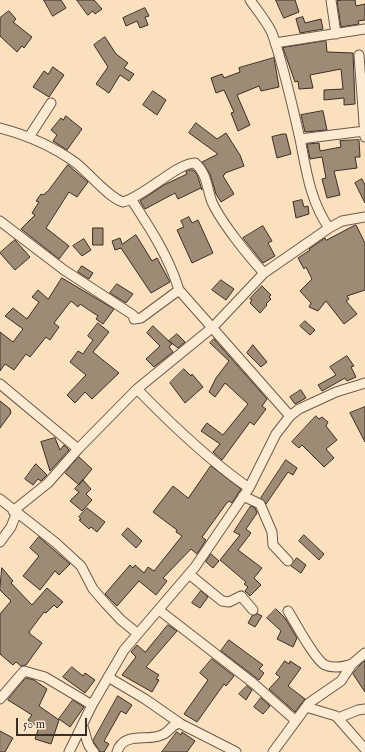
<!DOCTYPE html>
<html>
<head>
<meta charset="utf-8">
<style>
	body { margin:0 }
	#map { position:relative; width:365px; height:752px; overflow:hidden; background:#fae0bc; font-family:"IM FELL English",serif }
	canvas { display:block }
	.scale { position:absolute; left:16px; top:718px; width:71px; height:18px; box-sizing:border-box; border:2px solid #3a2e28; border-top:0; padding-left:5px; font-size:12px; line-height:14px; white-space:nowrap; color:#3a2e28; -webkit-text-stroke:3px #fcebd3; paint-order:stroke }
</style>
</head>
<body>
<div id="map">
<canvas width="365" height="752"></canvas>
<div class="scale">50 m</div>
</div>
<script>
const ctx = document.querySelector('canvas').getContext('2d');
ctx.lineJoin = 'round';
function paint(path, color) { ctx.fillStyle = color; ctx.fill(path, 'evenodd'); }
function stroke(path, color, width, dash) { ctx.strokeStyle = color; ctx.lineWidth = width; ctx.lineCap = dash ? 'butt' : 'round'; ctx.setLineDash(dash || []); ctx.stroke(path); }
const building = new Path2D(`
	M44 0H61L66 8 53 16Z
	M77 0H94L102 9 95 14 93 11 88 15Z
	M276 0H295L299 12 284 18Z
	M343 0H355L356 6 365 4V20L358 21 359 24 341 27 337 1Z
	M145 8 149 16 145 17 148 25 140 28 137 21 126 26 123 18Z
	M9 11 16 19 13 22 32 37 24 48 22 46 17 52 0 36V18Z
	M303 17 305 23 321 19 323 29 300 33 296 19Z
	M105 37 116 54 128 63 124 68 134 74 129 81 120 75 109 93 96 84 108 67 94 45Z
	M326 41 327 52 353 53 355 104 344 105V98L324 100V90L343 89 341 69 310 75 313 88 299 89 298 81 295 82 283 48Z
	M274 58 279 87 261 91 259 86 237 95 250 125 238 131 231 113 234 112 224 90 216 93 211 78 222 74 224 78 240 72 239 68Z
	M53 67 64 75 49 97 33 87 44 71 48 74Z
	M153 91 166 100 157 115 143 105Z
	M323 111 327 130 305 132 301 115Z
	M66 116 82 129 67 150 53 141 57 135 51 130 61 118 63 120Z
	M196 123 217 139 226 133 240 155 244 166 225 173V174L223 176 234 194 221 202 216 194 210 174 202 162 218 154 189 133Z
	M283 134H286L291 154 277 158 272 137Z
	M359 140 360 157H355L357 168 334 171 340 195 327 198 322 179 326 178 322 157 310 159 307 144 319 143 320 151 341 147 340 141Z
	M68 165 88 182 77 197 69 192 46 228 69 246 59 259 21 229 35 215 32 213 39 202 36 201 41 194 43 195 48 191Z
	M189 170H193L197 174 202 190 201 188 178 199 175 193 145 209 140 201 164 185 187 174 186 172Z
	M362 179 365 185V203L355 183Z
	M302 200 304 207 308 206 309 214 296 218 293 202Z
	M189 217 192 223 198 220 213 253 192 263 177 230 184 227 181 221Z
	M356 225 365 243V290L347 296 349 299 346 301 357 314 344 324 326 301 318 311 309 307 311 303 300 291 312 279 306 267 304 269 298 258 310 250 309 249 325 238 326 240Z
	M263 226 272 241 268 243 275 256 263 263 243 238Z
	M93 228H103V245H93Z
	M136 235 152 261 157 258 170 282 151 293 121 248 115 250 112 241 120 238 122 244Z
	M84 239 91 250 82 256 73 246Z
	M15 240 30 257 15 270 0 253Z
	M82 266 93 273 89 279 78 272Z
	M62 278 114 309 103 324 96 319 98 316 80 304 78 307 71 301 54 323 59 327 50 340 46 337 30 357 26 354 14 370 5 364 0 371V332L13 342 23 329 5 316 13 308 27 319 39 302 32 297 38 290 48 299Z
	M221 280 234 289 226 300 212 290Z
	M117 284 133 294 126 303 110 293Z
	M262 286 271 295 269 297 271 299 266 304 267 305 260 313 250 303 252 300 250 299Z
	M305 321 315 330 310 335 300 326Z
	M98 323 109 332 93 352 119 373 92 399 85 392 75 403 67 395 86 375 70 362 78 351 83 354 87 348 93 340 88 336Z
	M153 326 172 344 169 347 173 352 154 367 146 359 160 346 147 333Z
	M177 334 185 342 178 348 169 341Z
	M214 339 267 399 262 406 266 409 254 425 250 422 222 460 213 452 220 444 201 431 207 423 223 435 248 404 225 383 215 397 209 392 216 378 229 361 210 343Z
	M253 345 267 362 261 367 247 353Z
	M347 356 354 366 351 367 356 377 347 381 345 378 322 391 318 385 336 375 330 367Z
	M184 369 191 376 192 374 203 387 185 403 170 383Z
	M301 390 306 398 295 404 290 397Z
	M0 401 10 409 11 413 0 428Z
	M365 407V442L350 413Z
	M316 416 319 419 322 417 328 422 326 426 337 440 326 449 334 458 324 467 302 445 299 448 292 442Z
	M55 438 60 450 64 445 69 450 50 471 41 442Z
	M79 457 92 469 79 485 65 473Z
	M286 460 297 468 293 475 288 472 266 504 261 498Z
	M36 464 47 475 41 481 38 479 33 485 25 479Z
	M211 466 241 489 232 503 229 501 226 504 202 537 206 540 197 554 191 549 163 578 167 581 156 595 139 581 117 606 105 594 130 565 133 568 135 565 144 573 148 567 154 571 182 536 176 532 177 530 153 512 173 486 188 498Z
	M83 480 91 489 86 494 92 500 82 511 70 501 79 492 75 489Z
	M251 506 255 508 257 513 246 529 251 533 238 550 262 568 254 578 261 585 250 596 245 591 248 587 244 584 246 582 220 560 240 535 234 532Z
	M87 508 105 522 97 532 91 527 89 529 79 520 81 519 79 517Z
	M128 528 142 541 136 548 122 535Z
	M304 535 324 554 319 560 299 541Z
	M39 537 70 564 59 575 55 571 40 590 23 576 39 556 30 548Z
	M211 554 219 561 213 568 206 562Z
	M297 558 306 565 301 573 291 566Z
	M2 568 13 581 11 583 32 605 47 588 63 602 57 608 54 605 46 613 44 612 29 632 30 634 42 643 26 665 21 666 16 662 13 665 0 654V614L11 601 0 590Z
	M201 591 208 597 200 608 192 603Z
	M276 609 285 618 297 638 293 647 277 639 281 631 267 618Z
	M258 614 262 616 255 627 248 623 252 616Z
	M168 625 177 631 146 667 159 675 156 679 159 680 152 692 122 675 136 657 131 652 137 645 145 652Z
	M229 640 263 665 259 669 264 673 259 680 221 651Z
	M212 659 234 676 226 686 224 684 197 722 184 714 208 680 200 673Z
	M285 661 289 664 290 661 301 668 288 686 305 699 295 712 269 689 280 677 276 674Z
	M364 661 365 662V692L353 674Z
	M72 667 83 676 85 673 95 680 85 693 63 677Z
	M26 678 34 680 47 689 39 706 59 720 51 744 35 739 39 727 28 720 32 715 8 700Z
	M247 686 252 690 246 700 239 694Z
	M118 696 132 705 126 714 121 711 104 741 109 744 104 752H100L93 741Z
	M261 698 270 706 263 714 254 707Z
	M73 700 84 707 70 727 59 719Z
	M0 731 13 738 5 752H0Z
	M177 732 181 735 182 732 195 741 187 752H162Z`);
const street = new Path2D(`
	M250 0C257 10 267 22 272 33 284 67 292 104 300 139 306 169 310 201 329 228
	M331 0 336 34
	M275 43 365 29
	M359 55 365 137
	M0 128C27 135 53 146 76 163 90 174 108 197 123 202 145 196 177 163 195 163 207 173 207 189 212 202 221 222 249 257 264 273
	M29 137 51 103
	M300 139 365 131
	M131 199C150 228 169 257 179 290L290 416
	M0 221 64 270 133 315 134 319 141 318 179 290
	M0 384 78 449
	M137 389C170 423 210 461 249 488
	M243 496 260 504 272 532 273 545 288 561
	M0 499 56 543 81 566 93 589 106 604 121 620 137 633
	M13 511 48 483 78 449 137 389 213 327 264 273 329 228 342 221 365 217
	M0 542 11 527 17 512
	M189 574 222 601 229 602 241 596 253 610
	M159 610 253 683 296 721
	M288 611C295 622 315 660 325 665 334 669 343 667 352 664
	M108 677 145 699 181 724 236 752
	M0 699 24 671 45 677 92 705
	M306 707 336 716 365 749
	M338 718 358 710 365 709
	M82 725C87 734 85 744 94 752
	M69 752 92 705 124 650 195 567 249 488 276 434 290 416 299 409 336 392 365 383
	M117 752C124 730 149 743 164 734 171 730 170 726 179 723
	M273 752 309 703 341 681 352 664 365 653`);
paint(building, '#9e8b75');
stroke(building, '#3a2e28', 1);
stroke(street, '#6a5a4d', 11);
stroke(street, '#fcebd3', 9);
</script>
</body>
</html>
